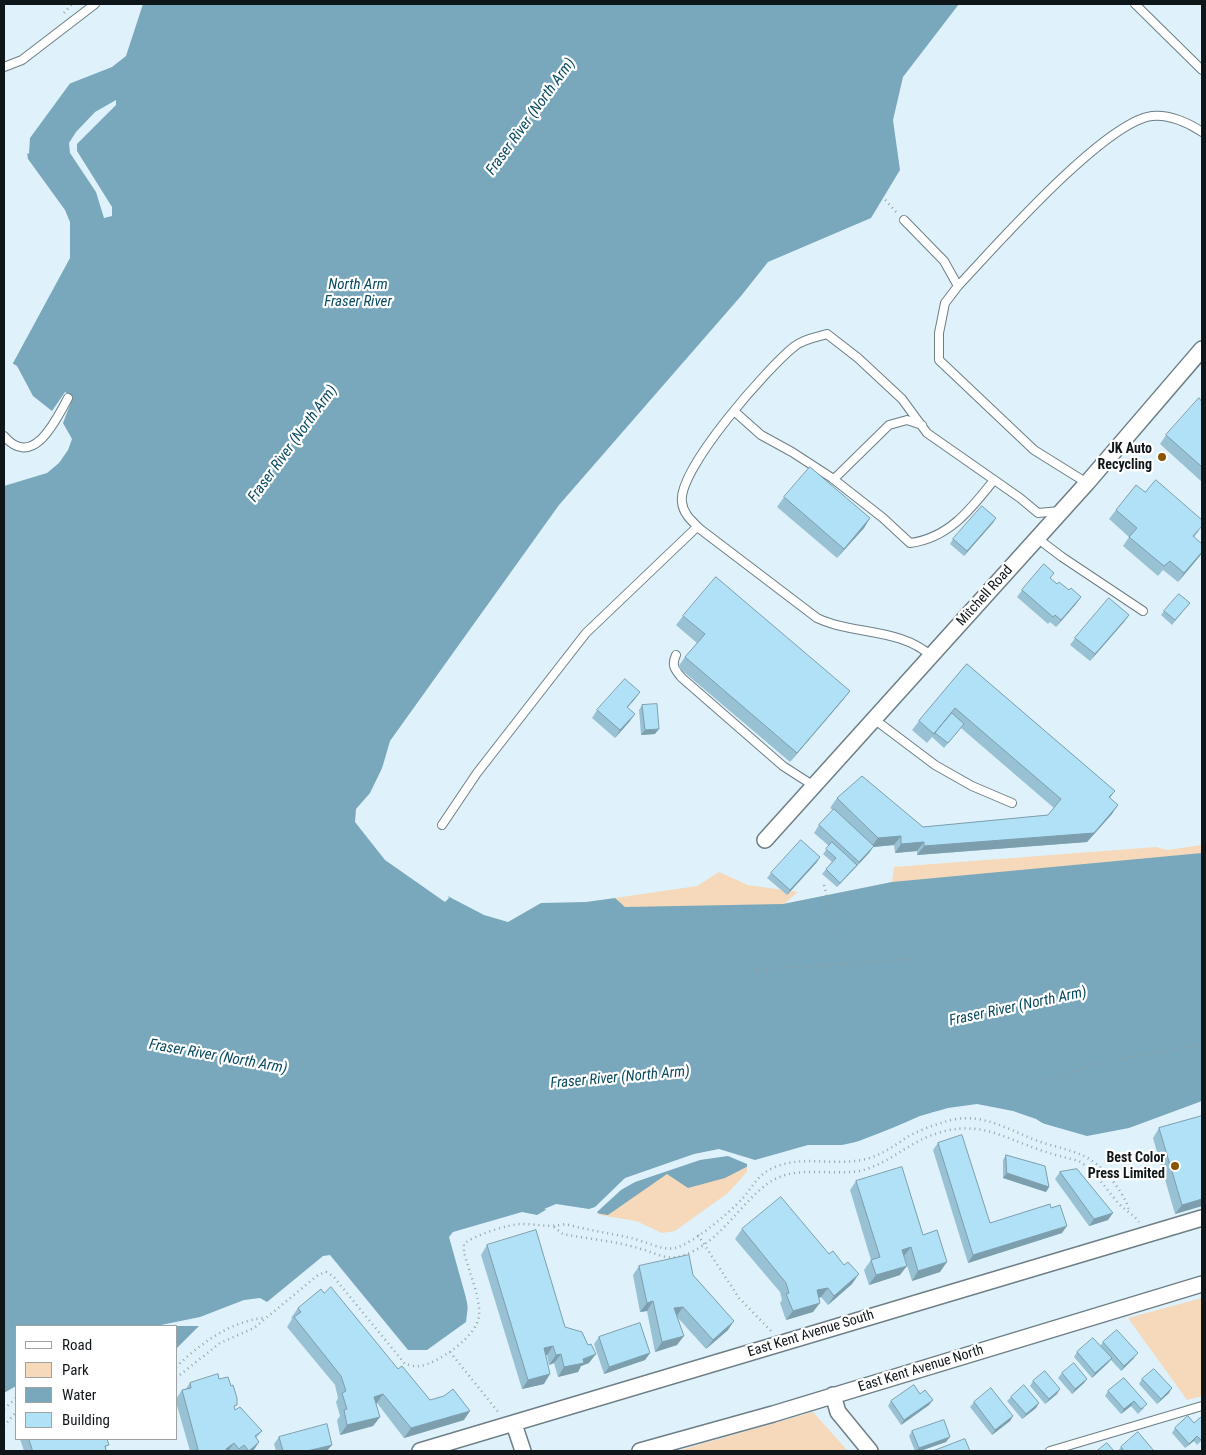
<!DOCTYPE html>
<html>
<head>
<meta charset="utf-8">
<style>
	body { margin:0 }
	#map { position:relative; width:1206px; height:1455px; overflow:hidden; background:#dff2fb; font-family:"Roboto Condensed",sans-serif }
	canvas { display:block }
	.frame { position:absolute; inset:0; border:5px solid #0f1619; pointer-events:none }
	.legend { position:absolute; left:15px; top:1325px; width:162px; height:115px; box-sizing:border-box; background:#fff; border:1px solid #9fa2a3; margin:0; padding:6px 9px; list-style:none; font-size:15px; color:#0f1619 }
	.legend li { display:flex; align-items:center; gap:10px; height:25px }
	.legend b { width:25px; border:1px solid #9fa2a3 }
</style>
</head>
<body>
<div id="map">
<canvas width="1206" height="1455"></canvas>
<div class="frame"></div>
<ul class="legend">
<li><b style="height:6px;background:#fff"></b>Road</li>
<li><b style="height:14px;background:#f5d9ba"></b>Park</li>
<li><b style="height:14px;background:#79a7bc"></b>Water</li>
<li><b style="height:14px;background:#b1e1f7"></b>Building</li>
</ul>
</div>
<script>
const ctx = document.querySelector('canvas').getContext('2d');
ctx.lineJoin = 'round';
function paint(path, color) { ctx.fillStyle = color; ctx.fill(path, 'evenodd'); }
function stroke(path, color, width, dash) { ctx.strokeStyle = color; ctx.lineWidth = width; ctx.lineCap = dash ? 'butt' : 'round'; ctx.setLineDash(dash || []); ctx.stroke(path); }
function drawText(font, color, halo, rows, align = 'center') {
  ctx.font = font + ' "Roboto Condensed",sans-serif'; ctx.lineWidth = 4.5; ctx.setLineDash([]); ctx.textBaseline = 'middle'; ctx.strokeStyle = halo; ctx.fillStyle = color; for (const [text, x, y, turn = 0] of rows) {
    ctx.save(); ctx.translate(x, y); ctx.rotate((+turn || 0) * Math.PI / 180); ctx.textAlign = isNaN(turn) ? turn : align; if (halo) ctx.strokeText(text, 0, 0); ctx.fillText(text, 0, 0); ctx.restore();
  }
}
const green = new Path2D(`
	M1202 845V888L1063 908 624 907 615 898 697 886 719 872 748 885 798 892 784 904 892 882 894 867 1156 847 1167 850Z
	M747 1164V1172L728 1193 675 1231 662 1233 636 1221 599 1215 597 1212 674 1169Z
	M1202 1298V1396L1187 1400 1128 1318Z
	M813 1412 848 1451H677Z`);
const water = new Path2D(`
	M143 4H959L903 77 893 120 900 170 871 218 768 262 741 296 559 505 390 741 374 796 363 816 365 827 394 860 438 891 484 915 508 922 541 903 586 902 615 898 625 907 783 904 892 882 1202 853V1101L1129 1128 1087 1136 982 1106 934 1112 846 1146 803 1148 756 1162 725 1178 688 1188 667 1174 608 1215 552 1206 529 1220 470 1234 459 1254 471 1327 428 1361 406 1360 331 1267 317 1269 274 1304H262L241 1309 206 1327 176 1354V1326H16V1390L4 1400V475C41 467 41 470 61 436L59 430 28 405 12 365 70 258V222L65 210 28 159 25 139 61 87 112 67 126 56Z`);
const pier = new Path2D(`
	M67 82H71L30 138 29 154 25 152 23 137 59 85Z
	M116 100V105L77 144V151L112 207V216L104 218 96 192 70 153 69 143 76 132 95 112Z
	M10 362 17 366 33 396 52 411 65 392 73 397 63 423 72 439 68 450 59 463 47 473 4 486V473L35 465 45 459 59 436 57 431 27 407 15 391Z
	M386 760 376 797 366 817 367 826 396 858 432 886 446 893 449 898 445 902 385 860 355 822 356 809 370 793Z
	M977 1104 1013 1111 1036 1119 1055 1131 982 1108 935 1115 846 1148 804 1150 747 1169V1164L728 1156 700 1160 635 1182 621 1190 597 1212 599 1215 609 1218 544 1209 556 1204 589 1209 595 1207 625 1178 694 1154 719 1149 755 1160 808 1145H842L865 1140 920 1116 948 1108Z
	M522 1212 542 1216 530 1222 472 1236 462 1255 478 1306 474 1328 429 1363 404 1362 330 1270 318 1271 275 1306 264 1305 242 1311 207 1329 177 1356 176 1349 199 1326H156L200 1317 244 1300 260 1298 267 1302 323 1256 330 1255 408 1350H427L466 1322 468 1305 449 1237 453 1232Z
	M16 1386V1393L4 1402V1393Z`);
const path = new Path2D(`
	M64 13 72 4
	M872 185 898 214
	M824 885 844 964
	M756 970 912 959
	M1043 1081 1101 1063 1202 1044
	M554 1227 563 1234C588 1239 616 1241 641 1249 654 1252 666 1261 681 1256 717 1246 739 1205 767 1184 794 1164 828 1176 859 1171 884 1166 904 1147 927 1137 976 1117 998 1136 1043 1151 1055 1155 1067 1158 1079 1161 1096 1172 1106 1189 1119 1204 1126 1211 1133 1214 1139 1222
	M698 1235 739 1298 771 1331
	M450 1352 499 1413
	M176 1367C200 1344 229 1322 263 1318
	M176 1378 220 1343 254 1328 318 1275 326 1272 333 1276 405 1364C409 1365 415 1367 420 1366 439 1363 477 1336 479 1316 481 1299 468 1269 464 1252V1244C474 1235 509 1224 522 1224 537 1224 550 1228 565 1224 587 1230 609 1233 631 1238 645 1241 662 1251 675 1248 694 1243 729 1213 742 1199 753 1187 757 1175 773 1168 803 1154 834 1167 866 1159 882 1155 895 1145 909 1136 922 1129 937 1124 951 1120 985 1112 1011 1132 1041 1142 1058 1148 1075 1150 1091 1160 1105 1169 1125 1194 1129 1210
	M4 1409 16 1398
	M4 1426 16 1412`);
const lane = new Path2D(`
	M1135 4 1202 70
	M4 67 22 60 95 4
	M904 220 944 261 958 286
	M734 411 761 435 792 452 832 478 883 518 910 543C949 538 971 509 994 480
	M4 436C33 470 56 420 68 398
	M834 479 889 425 907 420 922 425
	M1087 483 1034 450 939 360V333L945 303 958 286C994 248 1104 122 1152 116 1169 114 1189 123 1202 132
	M1037 538 1062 557 1143 611
	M676 655C671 665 675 670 682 678L783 766 814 786
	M931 656C901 628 853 635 817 618L700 529C692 521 683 514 682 502 677 470 769 366 795 346 803 339 817 337 827 334L858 358 902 399 927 433 1020 498 1038 513 1060 511
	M874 719 935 765 972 786 1012 803
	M442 825 477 773 586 633 697 527
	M1050 1451 1202 1406`);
const street = new Path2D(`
	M765 840 1087 483 1202 349
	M833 1395 838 1412 870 1451
	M514 1424 523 1451
	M420 1451 1202 1218
	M640 1451 773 1414 1202 1284`);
const wall = new Path2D(`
	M1202 402V482L1160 444 1166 435Z
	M1145 492 1199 531 1194 537 1202 544V553L1178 582 1163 570 1158 576 1123 546 1129 537 1109 519 1116 510Z
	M784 497 870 518 864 528 837 558 777 507Z
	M996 518 964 556 950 544 953 539Z
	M1050 578 1057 584 1081 597 1076 604 1056 627 1050 622 1048 624 1017 597 1022 590Z
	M1190 603 1172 625 1161 615 1164 611Z
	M1129 615 1124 622 1090 661 1070 645 1075 638Z
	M683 616 850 691 843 700 790 762 678 667 685 657 697 643 676 625Z
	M967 664 1115 791 1110 798 1112 814 1087 842 917 855V851L895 853 894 845 873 847 869 853 837 887 822 874 832 862 823 854 829 846 814 833 819 825 833 810 830 808 837 798 923 827 1048 815 1054 808 961 728 944 748 932 737 927 743 912 730 919 721Z
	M640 692 627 707 630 721 615 738 592 718 597 710Z
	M642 705 655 734 641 735 639 710Z
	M817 862 787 895 767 878 771 873Z
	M1202 1116V1206L1175 1214 1153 1138 1159 1128Z
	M938 1143 990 1223 1051 1208 1062 1233 968 1263 933 1150Z
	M1006 1155 1049 1187 1046 1192 1003 1178V1160Z
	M1060 1172 1108 1220 1089 1226 1055 1179Z
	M856 1181 923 1235 940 1272 912 1281 904 1256 900 1275 869 1285 864 1270 871 1260 850 1190Z
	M742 1229 829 1254 844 1265 852 1284 828 1305 821 1297 819 1298 813 1312 786 1320 780 1303 782 1300 780 1292 735 1239Z
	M487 1245 565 1327 589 1363 581 1366 578 1372 558 1377 554 1363 549 1365 547 1355H545L544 1384 522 1389 481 1255Z
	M639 1266 693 1275 728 1330 706 1349 678 1318 677 1345 655 1352 647 1311 640 1312 633 1275Z
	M298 1308 398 1369 430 1400 464 1420 404 1438 377 1403 376 1404 380 1417 373 1426 340 1435 337 1420 340 1416 336 1402 338 1398 335 1385 287 1327 292 1319 291 1318Z
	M599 1337 650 1353 645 1360 604 1374 594 1344Z
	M1103 1342 1134 1358 1121 1371 1111 1360 1108 1363 1092 1378 1074 1357 1077 1352 1100 1346Z
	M1062 1373 1087 1379 1084 1383 1072 1394 1058 1378Z
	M1124 1378 1144 1408 1138 1414 1131 1406 1121 1414 1105 1396 1108 1391Z
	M219 1379 235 1410 262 1431 256 1438 259 1442 253 1451H190L176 1402V1399L182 1390H185L190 1383Z
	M1142 1379 1169 1393 1157 1404 1139 1384Z
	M1033 1381 1057 1394 1045 1404 1030 1386Z
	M920 1394 929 1405 901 1425 888 1406 891 1401Z
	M1011 1397 1039 1403 1036 1408 1022 1419 1007 1401Z
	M974 1402 1013 1416 1010 1421 992 1435 970 1407Z
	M1188 1416 1202 1440 1197 1445 1194 1441 1185 1448 1172 1433 1175 1428Z
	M912 1431 946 1442 920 1451H915L909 1436Z
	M279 1437 327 1451H276L274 1444Z
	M20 1439H107L106 1451H24Z
	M1121 1447 1153 1451H1118Z`);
const shadedWall = new Path2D(`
	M870 518 864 528 837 558 844 549Z
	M996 518 993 523 964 556 967 551Z
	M1202 552 1200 556 1178 582 1184 573Z
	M1081 597 1076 604 1056 627 1061 620Z
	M1129 615 1124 622 1090 661 1095 654Z
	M850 691 843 700 790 762 797 753Z
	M640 692 635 699 622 714 627 707Z
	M635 714 630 721 615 738 620 730Z
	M659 729 655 734 641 735 645 730Z
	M1118 805 1112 814 1087 842 917 855 924 846Z
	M901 836 894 845 873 847 869 853 854 869 878 838Z
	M924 842 917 851 895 853 901 844Z
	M820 857 817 862 787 895 790 890Z
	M857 865 854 869 837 887 840 883Z
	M1007 1173 1049 1187 1046 1192 1003 1178Z
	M1202 1199V1206L1175 1214 1182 1205Z
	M1113 1213 1108 1220 1089 1226 1094 1219Z
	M1067 1226 1062 1233 968 1263 973 1255Z
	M911 1247 904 1256 902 1250Z
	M947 1262 940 1272 912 1281 918 1271Z
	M907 1266 900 1275 869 1285 876 1275Z
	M859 1274 852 1284 828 1305 834 1296Z
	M828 1288 821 1297 810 1300 817 1290Z
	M653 1301 647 1311 640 1312 647 1303Z
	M820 1303 813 1312 786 1320 793 1311Z
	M683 1307 676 1317 674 1308Z
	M734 1321 728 1330 706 1349 713 1340Z
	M684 1336 677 1345 655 1352 662 1342Z
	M553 1346 547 1355 537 1358 544 1348Z
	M650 1353 645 1360 604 1374 609 1367Z
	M1138 1353 1134 1358 1121 1371 1124 1366Z
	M561 1354 554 1363 549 1365 556 1355Z
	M596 1354 589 1363 581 1366 578 1372 558 1377 564 1367Z
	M1112 1358 1108 1363 1092 1378 1095 1373Z
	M550 1374 544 1384 522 1389 528 1380Z
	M1087 1379 1084 1383 1072 1394 1075 1389Z
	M1172 1388 1169 1393 1157 1404 1161 1399Z
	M1060 1389 1057 1394 1045 1404 1049 1399Z
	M383 1394 377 1403 368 1407 374 1397Z
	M933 1400 929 1405 901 1425 904 1420Z
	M1134 1401 1131 1406 1121 1414 1124 1409Z
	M1039 1403 1036 1408 1022 1419 1026 1414Z
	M470 1411 464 1420 404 1438 411 1428Z
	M1013 1416 1010 1421 992 1435 995 1430Z
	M380 1417 373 1426 340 1435 347 1425Z
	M1197 1436 1194 1441 1185 1448Z
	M950 1437 946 1442 920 1451H916L919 1448Z
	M259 1442 253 1451H249Z
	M234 1443 228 1451H225L226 1449Z
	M332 1445 327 1451H307Z`);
const building = new Path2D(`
	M1199 398 1202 402V467L1166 435Z
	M810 467 870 518 844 549 784 497Z
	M1156 480 1202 520V526L1193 536 1202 544V552L1184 573 1170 561 1164 566 1129 537 1137 528 1116 510 1136 485 1145 492Z
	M982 506 996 518 967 551 953 539Z
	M1044 564 1054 573 1050 578 1057 584 1059 582 1069 590 1071 588 1081 597 1061 620 1055 615 1053 617 1022 590Z
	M716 577 850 691 797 753 685 657 705 634 683 616Z
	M1179 594 1190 603 1175 620 1164 611Z
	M1109 598 1129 615 1095 654 1075 638Z
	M967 664 1115 791 1109 797 1118 805 1094 833 924 846V842L901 844V836L878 838 837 798 862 776 923 827 1048 815 1061 799 955 708 934 734 919 721Z
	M625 679 640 692 627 707 635 714 620 730 597 710Z
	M657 704 659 729 645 730 642 705Z
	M952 713 964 724 948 743 935 733Z
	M834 809 874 846 859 862 819 825Z
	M801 840 820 857 790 890 771 873Z
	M832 842 857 865 840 883 826 869 836 858 826 849Z
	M1202 1116V1199L1182 1205 1159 1128Z
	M962 1135 990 1223 1050 1204 1051 1208 1060 1205 1067 1226 973 1255 938 1143Z
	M1006 1155 1045 1166 1049 1187 1007 1173Z
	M902 1167 923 1235 937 1230 947 1262 918 1271 911 1247 902 1250 907 1266 876 1275 871 1260 880 1257 856 1181Z
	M1077 1169 1113 1213 1094 1219 1060 1172Z
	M781 1197 829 1254 833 1251 844 1265 848 1262 859 1274 834 1296 828 1288 817 1290 820 1303 793 1311 786 1294 789 1293 786 1283 742 1229Z
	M536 1230 565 1327 582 1332 588 1345 591 1344 596 1354 583 1359 584 1363 564 1367 561 1354 556 1355 553 1346 544 1348 550 1374 528 1380 487 1245Z
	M689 1255 693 1275 734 1321 713 1340 683 1307 674 1308 684 1336 662 1342 653 1301 647 1303 639 1266Z
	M331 1287 398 1369 402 1366 430 1400 444 1396 453 1389 470 1411 411 1428 383 1394 374 1397 380 1417 347 1425 344 1410 347 1409 342 1393 346 1391 341 1376 294 1317 301 1312 298 1308 321 1289 324 1293Z
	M640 1323 650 1353 609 1367 599 1337Z
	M1117 1330 1138 1353 1124 1366 1103 1342Z
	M1093 1338 1112 1358 1095 1373 1077 1352Z
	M1074 1363 1087 1379 1075 1389 1062 1373Z
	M1154 1369 1172 1388 1161 1399 1142 1379Z
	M1045 1371 1060 1389 1049 1399 1033 1381Z
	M218 1374 219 1379 228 1377 231 1386 233 1385 237 1398V1405L234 1406 235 1410 240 1407 262 1431 255 1436 259 1442 249 1451 244 1445 239 1449 234 1443 226 1449 227 1451H197L196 1450 198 1449 182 1390 191 1388 190 1383Z
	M1124 1378 1147 1404 1141 1409 1134 1401 1124 1409 1108 1391Z
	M914 1385 920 1394 925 1390 933 1400 904 1420 891 1401Z
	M1024 1385 1039 1403 1026 1414 1011 1397Z
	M991 1388 1013 1416 995 1430 974 1402Z
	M1188 1416 1194 1423 1202 1416V1439L1201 1440 1197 1436 1189 1444 1175 1428Z
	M944 1420 950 1437 919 1448 912 1431Z
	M327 1424 332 1445 307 1451H283L279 1437Z
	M1138 1432 1154 1451H1124L1121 1447Z
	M29 1439H107L109 1445 105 1446 106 1451H33Z
	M965 1439 970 1451H933Z
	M1107 1443 1114 1451H1097Z`);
const markers = [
	[1162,457,5,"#895500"],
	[1175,1166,5,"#895500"]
];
const poiNames = [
	["JK Auto",1152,449],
	["Recycling",1152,465],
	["Best Color",1165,1158],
	["Press Limited",1165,1174]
];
const streetNames = [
	["Mitchell Road",985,596,-48],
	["East Kent Avenue South",811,1334,-17],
	["East Kent Avenue North",921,1369,-17]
];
const waterNames = [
	["Fraser River (North Arm)",531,117,-54],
	["North Arm",358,285],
	["Fraser River",358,302],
	["Fraser River (North Arm)",293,444,-54],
	["Fraser River (North Arm)",1018,1007,-12],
	["Fraser River (North Arm)",218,1057,10],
	["Fraser River (North Arm)",620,1078,-5]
];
paint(green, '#f5d9ba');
paint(water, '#79a7bc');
paint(pier, '#dff2fb');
stroke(lane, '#6d7e86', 10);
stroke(street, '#6d7e86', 18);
stroke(path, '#94a3a9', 2.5, [1, 4]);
stroke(lane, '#fff', 8);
stroke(street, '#fff', 15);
paint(wall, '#98c2d4');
paint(shadedWall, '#7c9ead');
paint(building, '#b1e1f7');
stroke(building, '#7c9ead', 1);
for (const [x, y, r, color] of markers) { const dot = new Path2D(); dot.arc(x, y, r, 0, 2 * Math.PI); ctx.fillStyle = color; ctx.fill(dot); stroke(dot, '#fff', 2); }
drawText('bold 14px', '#0f1619', '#fff', poiNames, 'right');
drawText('14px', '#0f1619', '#fff', streetNames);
drawText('italic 15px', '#084a60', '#fff', waterNames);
</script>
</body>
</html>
